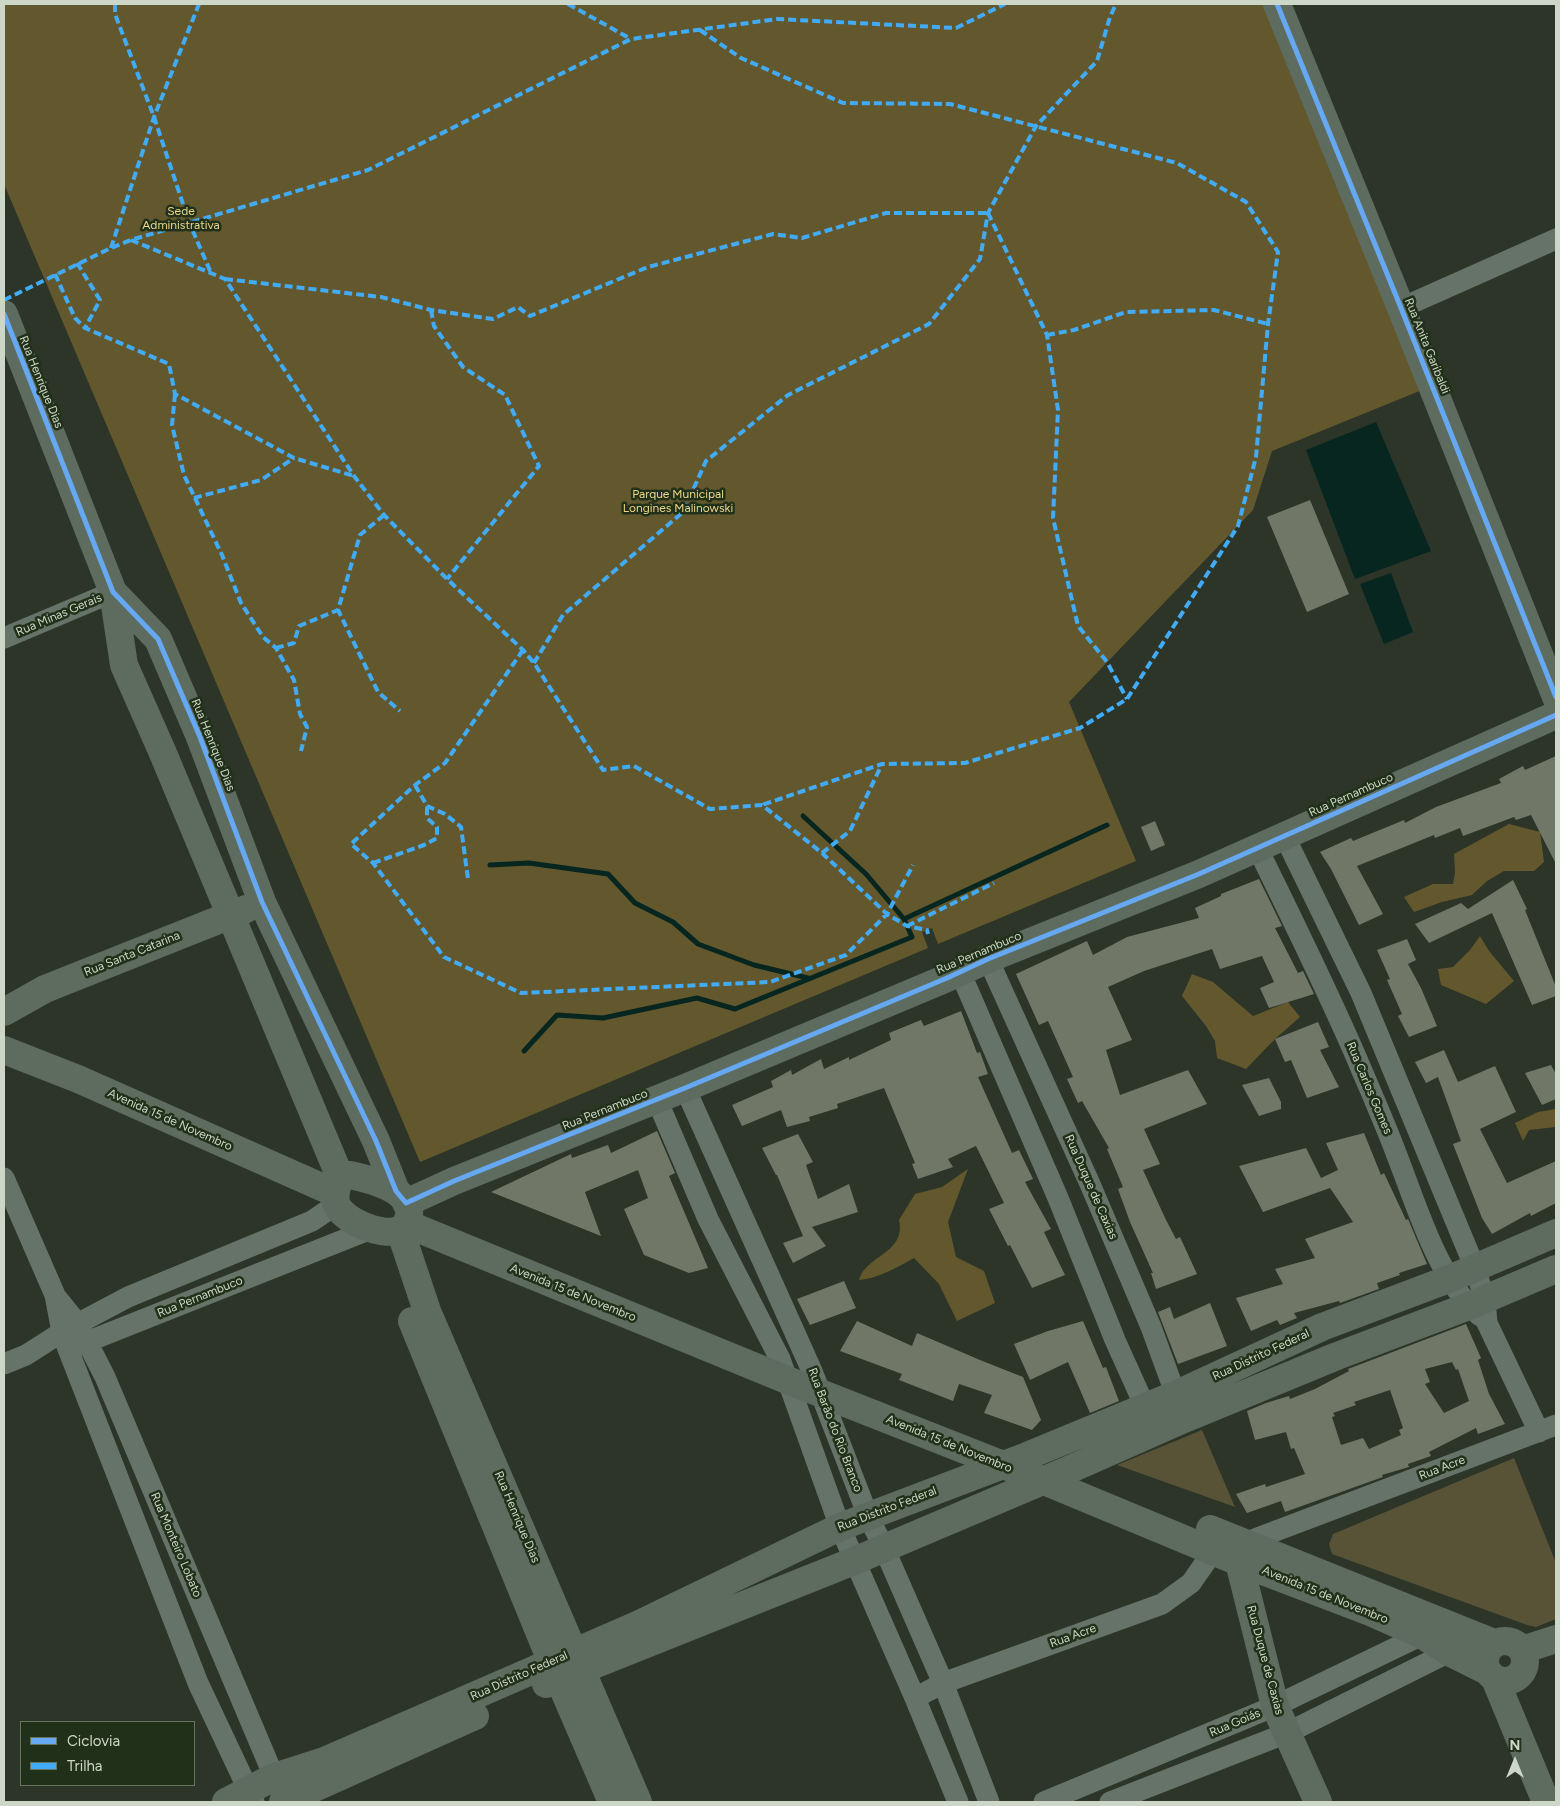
<!DOCTYPE html>
<html>
<head>
<meta charset="utf-8">
<style>
	body { margin:0 }
	#map { position:relative; width:1560px; height:1806px; overflow:hidden; background:#2c3528; font-family:Figtree,sans-serif }
	canvas { display:block }
	.frame { position:absolute; inset:0; border:5px solid #ccd7c7; pointer-events:none }
	.legend { position:absolute; left:20px; top:1721px; width:175px; height:65px; box-sizing:border-box; background:#213119; border:1px solid #65735f; margin:0; padding:6px 9px; list-style:none; font-size:15px; color:#ccd7c7 }
	.legend li { display:flex; align-items:center; gap:10px; height:25px }
	.legend b { width:25px; border:1px solid #65735f }
	.north { position:absolute; left:1490px; top:1736px; width:50px; height:50px; -webkit-text-stroke:4px #213119; paint-order:stroke; rotate:0deg; font-size:14px; font-weight:700; line-height:20px; text-align:center; color:#ccd7c7 }
	.north::after { content:''; display:block; margin:auto; width:18px; height:22px; background:#ccd7c7; clip-path:polygon(50% 0,100% 100%,50% 72%,0 100%) }
</style>
</head>
<body>
<div id="map">
<canvas width="1560" height="1806"></canvas>
<div class="frame"></div>
<ul class="legend">
<li><b style="height:6px;background:#66a8f1"></b>Ciclovia</li>
<li><b style="height:6px;background:#42abf6"></b>Trilha</li>
</ul>
<div class="north">N</div>
</div>
<script>
const ctx = document.querySelector('canvas').getContext('2d');
ctx.lineJoin = 'round';
function paint(path, color) { ctx.fillStyle = color; ctx.fill(path, 'evenodd'); }
function stroke(path, color, width, dash) { ctx.strokeStyle = color; ctx.lineWidth = width; ctx.lineCap = dash ? 'butt' : 'round'; ctx.setLineDash(dash || []); ctx.stroke(path); }
function drawText(font, color, halo, rows, align = 'center') {
  ctx.font = font + ' Figtree,sans-serif'; ctx.lineWidth = 5; ctx.setLineDash([]); ctx.textBaseline = 'middle'; ctx.strokeStyle = halo; ctx.fillStyle = color; for (const [text, x, y, turn = 0] of rows) {
    ctx.save(); ctx.translate(x, y); ctx.rotate((+turn || 0) * Math.PI / 180); ctx.textAlign = isNaN(turn) ? turn : align; if (halo) ctx.strokeText(text, 0, 0); ctx.fillText(text, 0, 0); ctx.restore();
  }
}
const green = new Path2D(`
	M1202 1430 1235 1507 1117 1465Z
	M1514 1458 1556 1563V1619L1536 1627 1527 1625 1332 1554 1329 1544 1333 1534Z`);
const forest = new Path2D(`
	M4 4H1270L1422 390 1272 451 1253 510 1069 702 1136 861 938 944 932 928 922 932 928 948 420 1162 4 184Z
	M1509 824 1540 832 1544 862 1534 871H1504L1487 881 1472 895 1442 902 1414 912 1404 897 1433 884H1453L1455 873 1454 854Z
	M1480 936 1489 951 1514 981 1486 1004 1441 985 1438 969 1453 967 1470 950Z
	M1192 974 1213 982 1253 1016 1288 1002 1300 1017 1275 1039 1246 1069 1217 1058 1215 1041 1206 1026 1182 996Z
	M1556 1109V1127L1529 1130 1523 1141 1515 1123 1538 1112Z
	M968 1169 948 1222 956 1257 984 1271 995 1303 957 1321 939 1284 914 1258C896 1268 879 1278 859 1280 867 1254 906 1254 899 1220L915 1194 942 1187Z`);
const water = new Path2D(`
	M1376 422 1431 551 1355 579 1306 450Z
	M1391 573 1413 632 1384 644 1360 584Z`);
const stream = new Path2D(`
	M490 865 529 863 608 874 635 903 673 922 698 944 754 965 808 978
	M904 919 1107 825
	M524 1051 557 1015 603 1018 697 998 735 1009 912 937 904 919 866 874 803 816`);
const building = new Path2D(`
	M1310 500 1349 594 1307 612 1267 517Z
	M1556 756V864L1531 815 1516 820 1514 817 1463 836 1460 828 1435 838 1434 835 1357 866 1383 914 1359 925 1331 869 1320 852 1351 838 1353 841 1404 820 1405 823 1436 807 1501 783 1499 779 1523 766 1525 770Z
	M1155 821 1165 845 1151 851 1141 827Z
	M1259 879 1282 926 1275 928 1298 973 1303 971 1314 994 1269 1008 1260 988 1274 982 1262 956 1220 969 1212 949 1144 971 1108 987 1132 1040 1106 1050 1120 1095 1188 1070 1207 1104 1144 1129 1160 1164 1143 1170 1166 1220 1176 1239 1180 1237 1197 1274 1156 1289 1151 1273H1153L1130 1222 1118 1189 1123 1187 1107 1149 1109 1148 1082 1101 1078 1103 1067 1079 1073 1077 1048 1021 1039 1025 1016 974 1087 941 1093 955 1127 937 1199 918 1195 908 1221 896V894Z
	M1513 880 1527 909 1525 910 1556 987V996L1532 1005 1492 913 1429 943 1415 924 1461 903 1468 909Z
	M1407 939 1416 960 1408 964 1421 988 1437 1026 1409 1037 1398 1016 1402 1014 1387 980 1390 979 1377 950Z
	M961 1011 977 1053 980 1052 988 1074 978 1077 1012 1153 1019 1150 1033 1179 1025 1182 1051 1229 1044 1232 1065 1275 1032 1288 1010 1245 1008 1246 989 1209 1004 1203 976 1146 948 1159 953 1167 918 1179 912 1164 915 1163 884 1088 837 1104 838 1108 809 1117 810 1121 787 1127 781 1110 742 1126 732 1105 773 1087 771 1081 791 1070 792 1075 821 1059 824 1069 849 1057V1060L891 1040 889 1033 921 1020 924 1026Z
	M1318 1022 1329 1047 1320 1050 1339 1087 1307 1098 1291 1060 1285 1062 1275 1039Z
	M1444 1050 1458 1082 1495 1066 1516 1112 1480 1129 1507 1183 1556 1161V1203L1531 1216 1530 1213 1492 1234 1482 1218 1453 1144 1461 1141 1438 1077 1426 1083 1415 1062Z
	M1551 1065 1556 1074V1099L1542 1105 1525 1073Z
	M1269 1078 1281 1102V1109L1259 1116 1242 1085Z
	M657 1131 675 1173 669 1176 708 1268 689 1273 644 1255 624 1209 648 1198 638 1170 585 1192 601 1236 491 1192 571 1154 572 1158 608 1145 611 1153Z
	M1364 1133 1381 1175 1384 1173 1406 1220 1408 1219 1427 1264 1399 1273 1400 1275 1377 1283 1379 1289 1340 1303 1339 1301 1294 1313 1297 1318 1280 1325 1277 1320 1251 1331 1236 1298 1283 1284 1275 1269 1315 1258 1305 1239 1353 1222 1330 1188 1263 1212 1239 1166 1306 1148 1321 1178 1338 1170 1326 1143Z
	M798 1134 813 1162 806 1165 818 1199 849 1184 858 1212 812 1227 826 1246 793 1263 783 1243 803 1236 777 1175H776L762 1148Z
	M844 1281 856 1308 810 1325 797 1299Z
	M1210 1303 1227 1346 1178 1364 1158 1312 1170 1307 1174 1319Z
	M857 1321 912 1346 917 1333 980 1360 1023 1377 1041 1420 1032 1430 984 1413 992 1395 959 1384 953 1401 899 1380 902 1374 840 1351Z
	M1083 1321 1103 1368 1106 1367 1119 1401 1090 1413 1068 1362 1030 1380 1014 1344 1048 1331Z
	M1466 1324 1481 1358 1478 1360 1489 1394 1505 1424 1478 1434 1476 1428 1429 1452 1431 1456 1408 1464 1409 1467 1382 1475 1383 1477 1285 1512 1281 1501 1247 1513 1236 1494 1265 1484 1266 1487 1305 1474 1294 1448 1291 1449 1286 1432 1255 1440 1247 1411 1266 1403 1289 1396 1290 1399 1315 1389 1349 1371 1348 1369ZM1452 1362 1456 1370 1458 1369 1469 1401 1444 1413 1425 1384 1430 1382 1425 1369ZM1390 1390 1403 1428 1399 1430 1401 1435 1369 1449 1363 1438 1341 1445 1332 1417 1335 1416 1333 1413 1356 1405 1354 1402Z`);
const street = new Path2D(`
	M1401 308 1556 239
	M4 638 113 592
	M1284 835 1361 993 1475 1268 1485 1300 1487 1323 1539 1432
	M1257 847C1291 917 1326 987 1357 1059 1370 1090 1384 1121 1396 1153 1417 1206 1437 1278 1480 1316
	M988 959 1090 1184 1151 1327 1181 1409
	M960 972 1058 1198 1115 1340 1151 1420
	M685 1088 812 1371 868 1516 884 1548 943 1683 989 1802
	M657 1100 708 1219 780 1359 840 1527 915 1698 958 1802
	M4 1178 55 1295 62 1332 68 1349 198 1683 254 1802
	M57 1298 78 1324 105 1377 280 1791
	M74 1347 371 1229
	M4 1364 26 1355 62 1332 128 1297 312 1221 337 1204
	M1244 1543 1556 1425
	M915 1698 943 1683 1162 1604 1191 1583 1214 1550
	M1044 1802 1275 1706 1422 1635
	M1110 1802 1287 1733 1449 1652`);
const secondary = new Path2D(`
	M1277 4 1401 308 1556 697
	M4 314 113 592 124 665 162 751 340 1177
	M113 592 158 639 200 737 262 902 376 1141 396 1191
	M4 1012 45 989 246 909
	M4 1050 78 1079 335 1193
	M350 1175C369 1179 412 1189 409 1215 408 1221 405 1228 399 1230 382 1237 342 1221 336 1203 334 1194 337 1186 340 1177Z
	M406 1203 454 1181 685 1088 947 978 988 959 1199 874 1556 715
	M407 1224 787 1380 1044 1481 1239 1562 1370 1612 1422 1635 1449 1652 1487 1671
	M400 1230 427 1311 638 1802
	M412 1321 552 1663 612 1802
	M1210 1529 1494 1643
	M1243 1547 1239 1562 1275 1706 1318 1802
	M1485 1661a20 20 0 1 1 40 0a20 20 0 1 1-40 0Z
	M1522 1650 1556 1639
	M1495 1679 1546 1802
	M546 1684 854 1561 1066 1471 1184 1419 1337 1356 1469 1306 1556 1269
	M226 1802 274 1777 324 1761 637 1625 840 1527 1027 1456 1177 1394 1322 1327 1449 1279 1556 1233
	M283 1802 475 1716`);
const quiet = new Path2D(`
	M115 4V14L154 117 189 222 211 273
	M568 4 631 39
	M700 30 741 58 843 103 950 104 1177 163 1246 202 1278 252 1268 324 1256 457 1238 526 1127 699 1080 728 965 763 882 764 762 805
	M988 213 1047 335 1058 410 1053 518 1078 626 1107 662 1127 699
	M131 240 225 279 354 476 384 515 447 579 523 650 534 663 603 770 634 766 710 809 762 805 822 853 887 914 907 926 927 930 928 934
	M111 248 154 117 199 4
	M77 263 100 300 85 328
	M55 274 75 318 85 328 169 364 175 394 294 458 354 476
	M225 279 381 297 431 310 493 319 518 307 530 316 648 267 773 234 802 238 886 213H988
	M4 300 111 248 131 240 368 170 631 39 777 19 956 28 1005 4
	M431 310 434 326 463 367 505 395 539 466 447 579
	M1047 335 1074 330 1126 312 1214 310 1268 324
	M175 394 172 425 184 475 222 555 241 603 263 637 276 648 294 680 300 714 307 727 301 751
	M194 498 261 480 294 458
	M384 515 360 535 338 610 378 692 400 711
	M276 648 294 643 299 626 338 610
	M523 650 445 763 415 785 351 844 373 863 444 957 521 993 770 982 846 955 887 914 913 865
	M534 663 563 615 683 512 706 461 788 395 929 324 980 259 988 213 1036 126 1097 61 1110 17 1116 4
	M415 785 427 806 445 814 461 827 468 879
	M822 853 850 831 882 764
	M373 863 424 845 437 838V827L427 818V806
	M907 926 994 883`);
const cycleway = new Path2D(`
	M1277 4 1401 308 1556 697
	M4 314 113 592 158 639 200 737 262 902 376 1141 396 1191 406 1203 454 1181 685 1088 947 978 988 959 1199 874 1556 715`);
const parkNames = [
	["Sede",181,211],
	["Administrativa",181,225],
	["Parque Municipal",678,494],
	["Longines Malinowski",678,508]
];
const streetNames = [
	["Rua Anita Garibaldi",1427,346,68],
	["Rua Henrique Dias",41,382,68],
	["Rua Minas Gerais",59,615,-23],
	["Rua Henrique Dias",213,745,68],
	["Rua Pernambuco",1351,795,-24],
	["Rua Pernambuco",979,953,-23],
	["Rua Santa Catarina",132,954,-22],
	["Rua Carlos Gomes",1369,1088,67],
	["Rua Pernambuco",605,1110,-22],
	["Avenida 15 de Novembro",170,1120,24],
	["Rua Duque de Caxias",1091,1187,66],
	["Avenida 15 de Novembro",573,1293,22],
	["Rua Pernambuco",200,1297,-22],
	["Rua Distrito Federal",1261,1355,-25],
	["Rua Barão do Rio Branco",835,1430,69],
	["Avenida 15 de Novembro",949,1444,22],
	["Rua Acre",1442,1468,-21],
	["Rua Distrito Federal",887,1509,-21],
	["Rua Henrique Dias",517,1517,67],
	["Rua Monteiro Lobato",176,1545,67],
	["Avenida 15 de Novembro",1325,1595,22],
	["Rua Acre",1073,1636,-20],
	["Rua Duque de Caxias",1265,1660,75],
	["Rua Distrito Federal",519,1676,-24],
	["Rua Goiás",1235,1723,-23]
];
paint(green, '#585237');
paint(forest, '#63582d');
paint(water, '#06261f');
stroke(stream, '#06261f', 5);
paint(building, '#717767');
stroke(street, '#667369', 21);
stroke(secondary, '#5d6c5f', 28);
stroke(quiet, '#42abf6', 4, [8, 4]);
stroke(cycleway, '#66a8f1', 5);
drawText('12px', '#edd58a', '#213119', parkNames);
drawText('12px', '#ccd7c7', '#213119', streetNames);
</script>
</body>
</html>
